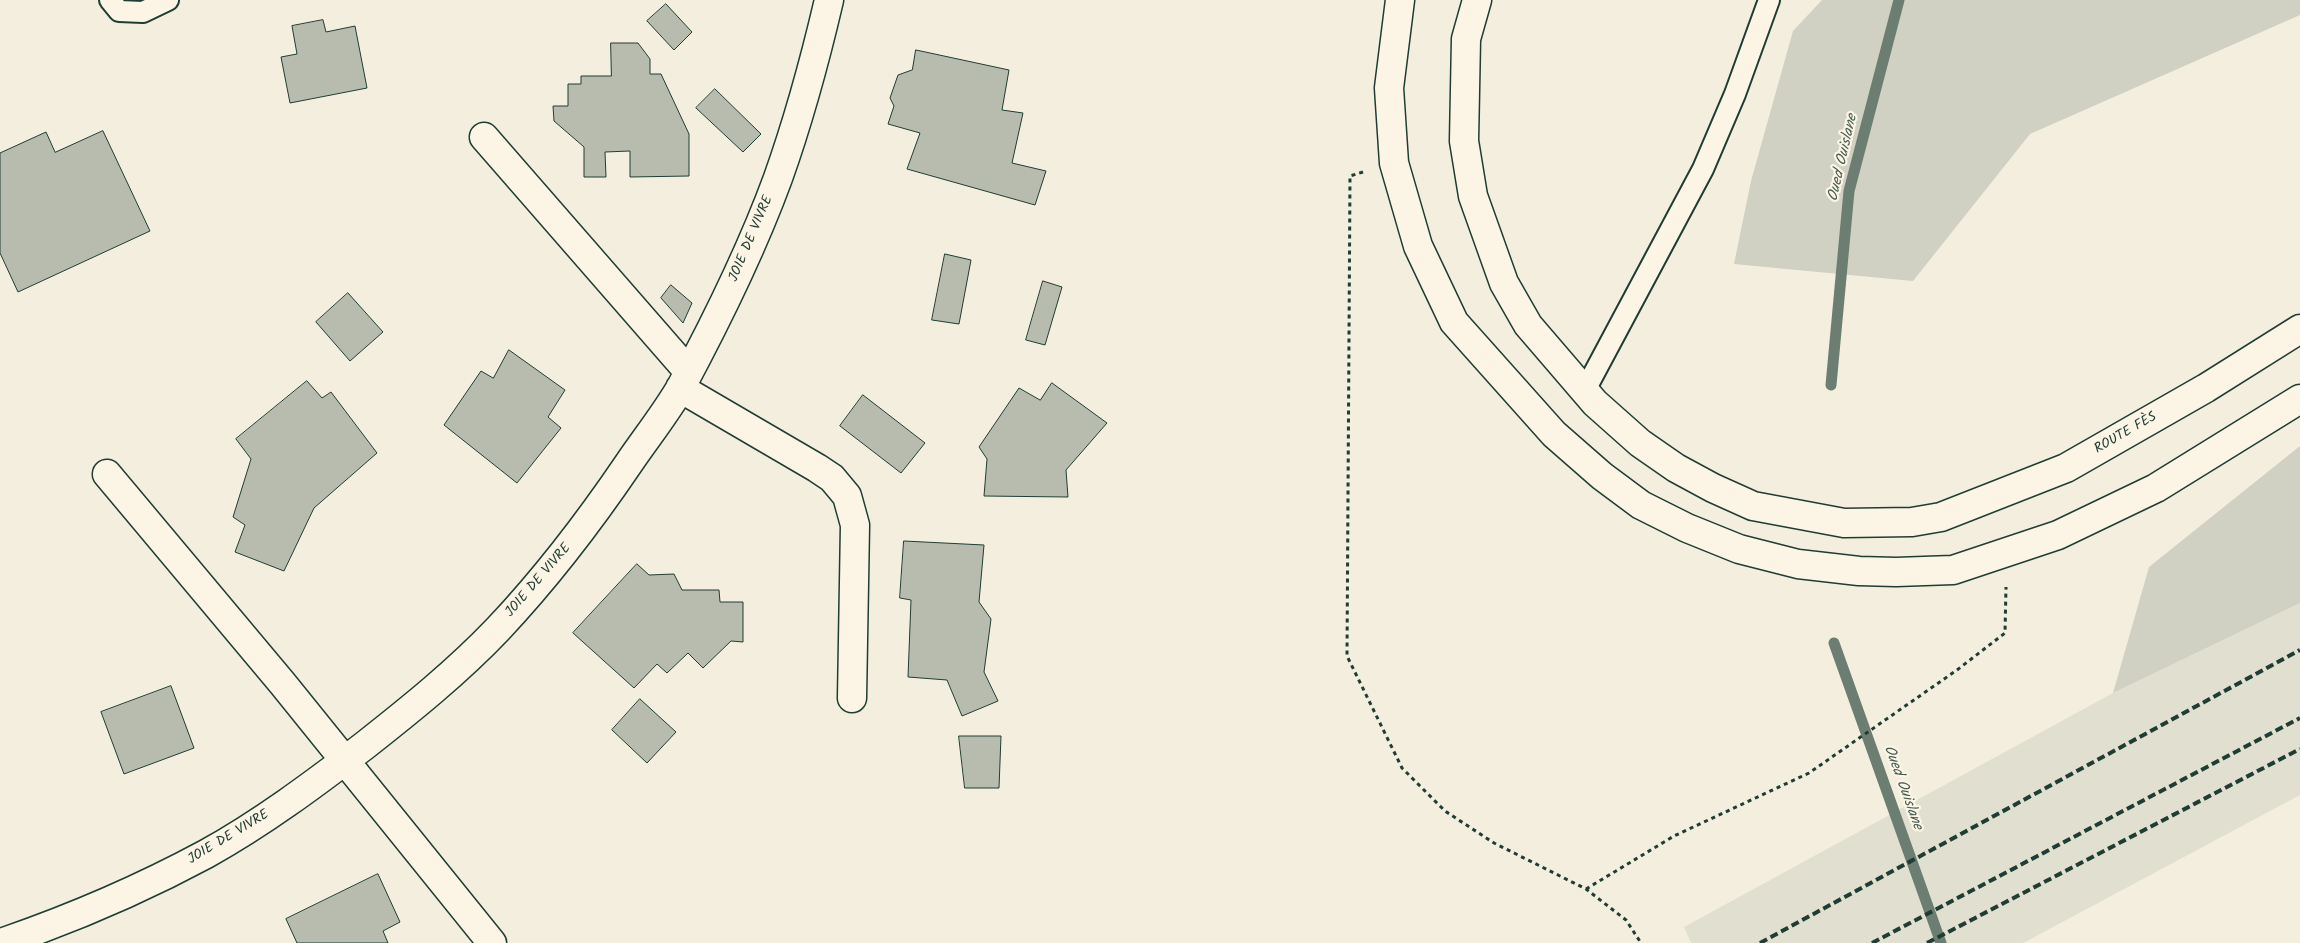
<!DOCTYPE html>
<html>
<head>
<meta charset="utf-8">
<style>
	body { margin:0 }
	canvas { display:block; background:#f3eede }
</style>
</head>
<body>
<canvas width="2300" height="943"></canvas>
<script>
const ctx = document.querySelector('canvas').getContext('2d');
ctx.lineJoin = 'round';
function paint(path, color) { ctx.fillStyle = color; ctx.fill(path, 'evenodd'); }
function stroke(path, color, width, dash) { ctx.strokeStyle = color; ctx.lineWidth = width; ctx.lineCap = dash ? 'butt' : 'round'; ctx.setLineDash(dash || []); ctx.stroke(path); }
function drawText(font, color, halo, rows, align = 'center') {
  ctx.font = font + ' Kalam,sans-serif'; ctx.lineWidth = 4.5; ctx.setLineDash([]); ctx.textBaseline = 'middle'; ctx.strokeStyle = halo; ctx.fillStyle = color; for (const [text, x, y, turn = 0] of rows) {
    ctx.save(); ctx.translate(x, y); ctx.rotate((+turn || 0) * Math.PI / 180); ctx.textAlign = isNaN(turn) ? turn : align; if (halo) ctx.strokeText(text, 0, 0); ctx.fillText(text, 0, 0); ctx.restore();
  }
}
const built = new Path2D(`
	M2300 603V795L2023 943H1691L1684 927 2113 693Z`);
const green = new Path2D(`
	M1822 0H2300V15L2030 134 1913 281 1734 264 1751 181 1793 31Z
	M2300 446V603L2113 693 2149 567Z`);
const stream = new Path2D(`
	M1831 385 1849 191 1899 0
	M1834 643 1941 943`);
const building = new Path2D(`
	M666 4 692 32 674 50 647 21Z
	M323 20 326 32 355 26 367 88 290 103 281 57 297 54 292 26Z
	M611 43H638L650 59V74H661L689 134V176L630 177V151L605 152 606 177H584V147L554 121 553 106H568V84H581V76H611Z
	M916 50 1009 70 1002 110 1023 113 1012 163 1046 171 1035 205 907 169 920 133 888 124 894 106 890 98 898 75 912 70Z
	M715 89 761 134 743 152 696 108Z
	M103 131 150 231 18 292 0 253V153L46 132 55 152Z
	M945 254 971 260 959 324 932 320Z
	M1043 281 1062 287 1045 345 1026 340Z
	M671 285 692 303 683 323 661 298Z
	M348 293 383 332 350 361 316 322Z
	M509 350 565 390 548 417 561 428 517 483 444 425 481 371 493 378Z
	M307 381 322 398 331 392 377 453 314 508 284 571 235 552 245 525 233 517 251 459 236 439Z
	M1052 383 1107 423 1066 470 1068 497 984 496 987 459 979 447 1019 388 1040 400Z
	M863 395 925 443 901 473 840 426Z
	M904 541 984 545 979 602 991 619 984 672 998 701 962 716 947 680 908 677 911 600 900 598Z
	M637 564 649 575 674 574 682 590H719L720 602H743V642L731 641 703 668 688 653 667 673 657 664 634 688 573 633Z
	M171 686 194 748 124 774 101 712Z
	M640 699 676 732 647 763 612 730Z
	M959 736H1001L999 788H965Z
	M378 874 400 922 383 931 388 943H297L286 919Z`);
const path = new Path2D(`
	M1363 172 1350 176 1347 656 1402 768 1445 811 1494 843 1586 889 1626 920 1641 943
	M1586 889 1674 836 1809 773 1957 670 2005 633 2006 587`);
const lane = new Path2D(`
	M110 0 119 11 143 12 168 0
	M1584 392 1703 169 1735 94 1769 0`);
const street = new Path2D(`
	M484 137 688 371
	M680 388 817 468 832 478 847 496 855 525 852 698
	M107 474 283 684 492 943
	M1 943C71 919 141 889 206 854 262 823 314 784 364 746 411 709 457 672 498 629 547 577 589 522 629 463 646 438 666 413 681 387 717 320 752 249 778 178 799 119 815 60 829 0`);
const primary = new Path2D(`
	M1400 0 1389 88 1394 163 1418 246 1454 322 1554 434 1602 476 1641 505 1687 528 1739 549 1798 564 1859 571 1896 572 1953 570 2058 535 2156 488 2300 399
	M1477 0 1466 39 1464 141 1473 196 1504 283 1528 325 1595 403 1640 443 1676 468 1713 488 1753 506 1844 523 1912 522 1941 517 2066 468 2206 388 2300 329`);
const rail = new Path2D(`
	M1760 943 2300 650
	M1872 943 2300 718
	M1927 943 2300 749`);
const streetNames = [
	["JOIE DE VIVRE",752,239,-67],
	["ROUTE FÈS",2126,434,-30],
	["JOIE DE VIVRE",539,581,-49],
	["JOIE DE VIVRE",229,838,-31]
];
const waterNames = [
	["Oued Ouislane",1844,158,-77],
	["Oued Ouislane",1902,788,70]
];
paint(built, '#e1dfd0');
paint(green, '#d0d1c2');
stroke(stream, '#6c7d72', 11);
paint(building, '#b8bcae');
stroke(building, '#1f3d34', 1);
stroke(lane, '#1f3d34', 24);
stroke(street, '#1f3d34', 31);
stroke(primary, '#1f3d34', 31);
stroke(path, '#1f3d34', 3, [4, 4]);
stroke(lane, '#fcf5e5', 20);
stroke(street, '#fcf5e5', 28);
stroke(primary, '#fcf5e5', 28);
stroke(rail, '#1f3d34', 4, [8, 4]);
drawText('14px', '#1f3d34', '#fcf5e5', streetNames);
drawText('italic 15px', '#465d53', '#fcf5e5', waterNames);
</script>
</body>
</html>
